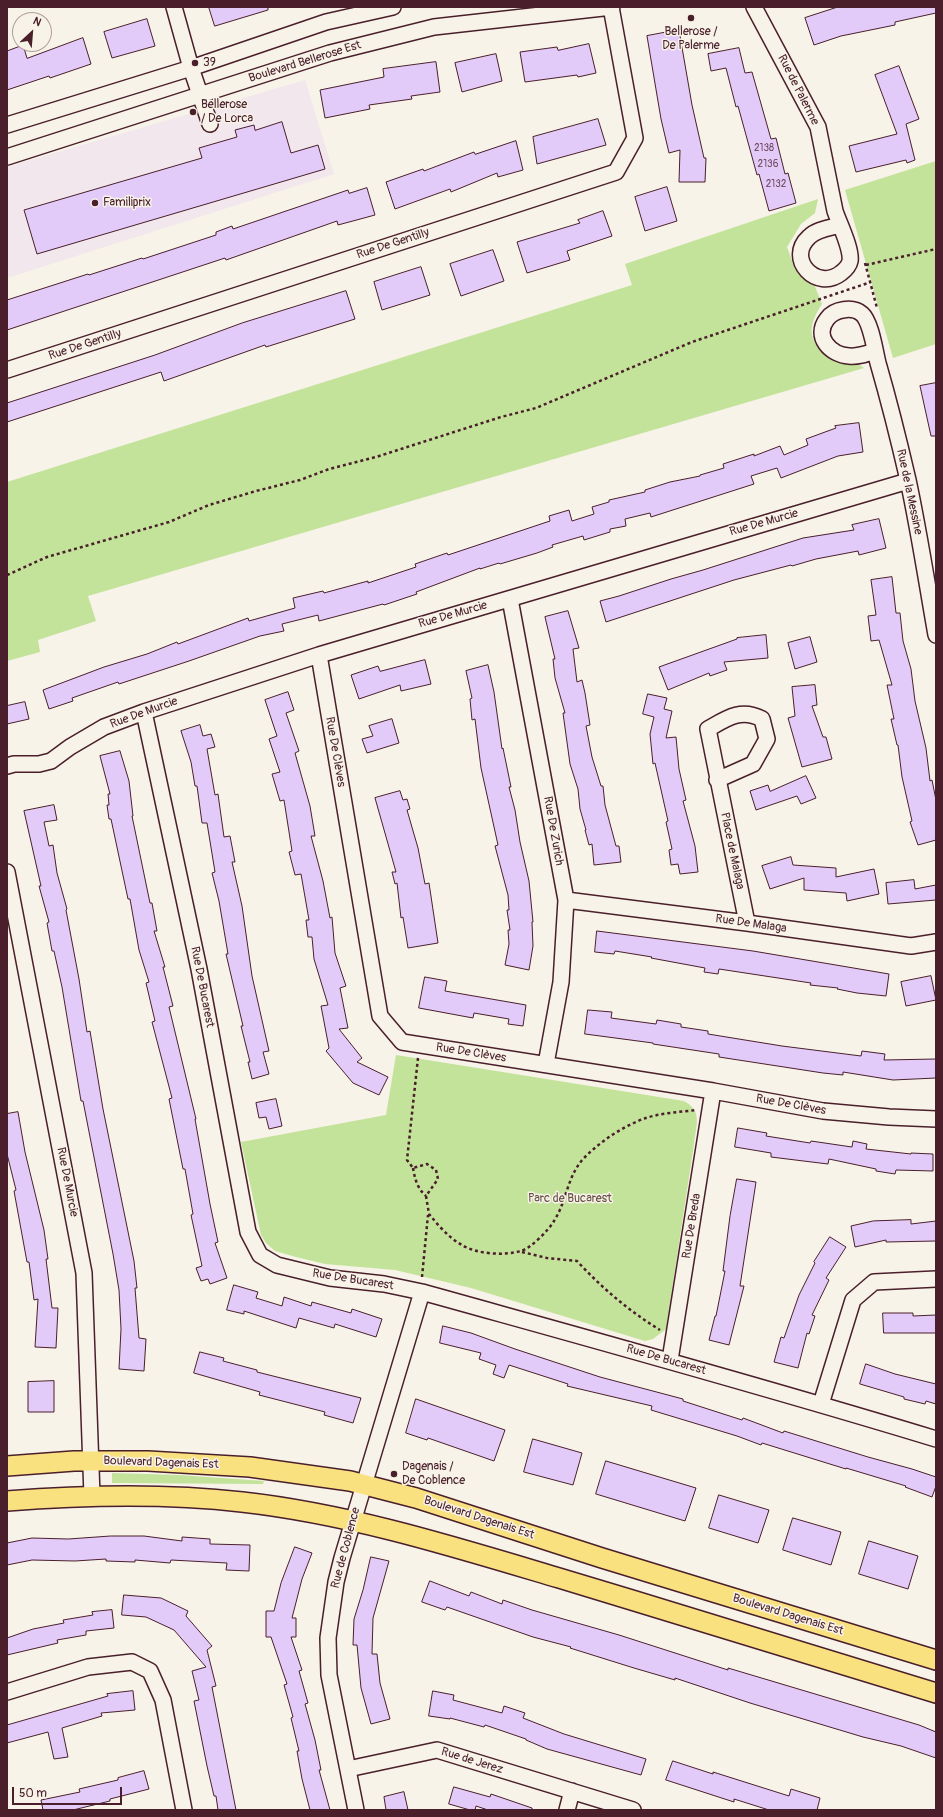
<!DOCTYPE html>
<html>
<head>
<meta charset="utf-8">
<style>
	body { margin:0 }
	#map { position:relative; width:943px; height:1817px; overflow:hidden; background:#f7f3e8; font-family:Pangolin,sans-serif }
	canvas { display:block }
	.frame { position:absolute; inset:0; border:8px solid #4a1f2b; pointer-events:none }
	.north { position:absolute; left:12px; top:12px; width:40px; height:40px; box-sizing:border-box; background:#f7f3e8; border:1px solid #b29e9c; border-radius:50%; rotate:26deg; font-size:11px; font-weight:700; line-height:16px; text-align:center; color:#4a1f2b }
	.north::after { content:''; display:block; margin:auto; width:14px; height:18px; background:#4a1f2b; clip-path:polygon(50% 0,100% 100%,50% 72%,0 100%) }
	.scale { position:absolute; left:12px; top:1787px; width:110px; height:18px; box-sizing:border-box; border:2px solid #4a1f2b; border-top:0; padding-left:5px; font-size:12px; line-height:14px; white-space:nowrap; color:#4a1f2b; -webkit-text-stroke:3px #f7f3e8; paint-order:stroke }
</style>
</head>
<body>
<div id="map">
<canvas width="943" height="1817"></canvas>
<div class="frame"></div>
<div class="north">N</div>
<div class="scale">50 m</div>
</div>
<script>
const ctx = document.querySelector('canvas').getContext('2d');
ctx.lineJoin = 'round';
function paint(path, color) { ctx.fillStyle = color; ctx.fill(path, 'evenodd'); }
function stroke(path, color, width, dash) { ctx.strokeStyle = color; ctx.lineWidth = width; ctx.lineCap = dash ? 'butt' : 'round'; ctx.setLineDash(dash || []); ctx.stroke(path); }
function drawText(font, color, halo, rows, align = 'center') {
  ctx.font = font + ' Pangolin,sans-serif'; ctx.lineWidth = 3; ctx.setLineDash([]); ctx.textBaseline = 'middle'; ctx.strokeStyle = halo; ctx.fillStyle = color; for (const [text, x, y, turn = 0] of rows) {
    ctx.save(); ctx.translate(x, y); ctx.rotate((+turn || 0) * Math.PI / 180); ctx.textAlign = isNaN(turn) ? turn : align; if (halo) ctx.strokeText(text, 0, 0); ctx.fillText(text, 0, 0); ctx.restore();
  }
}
const built = new Path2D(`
	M305 80 334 174 7 278V167Z`);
const green = new Path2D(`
	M936 161V344L893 358 845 190Z
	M818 199 815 213 801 224 787 247 795 269 814 284 822 304C811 321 805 338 824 352 827 355 831 359 835 360 846 363 851 358 864 368L88 596 96 621 38 640 40 652 7 661V482L632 285 625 264Z
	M396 1055 684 1101C703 1111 696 1126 694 1144L666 1329 653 1339 645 1341 471 1288 395 1270 325 1264 296 1257 275 1251 266 1243 261 1235 241 1142 386 1115Z
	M112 1473 179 1475 264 1481 263 1484 112 1483Z`);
const building = new Path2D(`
	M209 7H268V10L215 26Z
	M838 7H936V13L895 22V25L841 36 814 45 805 18Z
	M147 19 155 46 112 58 104 32Z
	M679 30 692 105 704 158H706L705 182H679L680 150 669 153 661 119 647 36Z
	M83 38 91 64 50 78 49 76 7 90V51L23 45 27 58Z
	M589 44 596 73 578 77 577 75 525 82 520 52 557 47 558 50Z
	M739 48 745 73 752 72 771 139 776 138 785 174 788 173 796 203 769 211 759 174 757 175 738 106 736 107 726 68 711 71 708 54Z
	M496 54 502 81 462 92 455 63Z
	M436 62 440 92 411 96 412 99 369 105 370 109 325 118 320 90 384 77 383 69Z
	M899 66 919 119 906 124 915 160 907 163 906 160 856 172 849 146 897 134 875 75Z
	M598 119 606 145 537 164 533 137Z
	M282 122 291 153 318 145 325 169 37 254 24 210 202 158 199 148 237 137 235 130 254 125 255 130Z
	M516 141 523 170 498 177 497 173 451 192 450 189 395 209 386 182 423 169 424 171 474 152 475 154Z
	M667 187 677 221 645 231 635 197Z
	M367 188 375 215 338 225 337 221 226 260 225 258 7 330V300L88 274 89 275 142 258 143 259 216 235V232L232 226 233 229 348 190 349 193Z
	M603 211 612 236 567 251 570 260 527 273 517 242 580 223 578 220Z
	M493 250 504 281 461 296 450 264Z
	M421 267 430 295 382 310 374 282Z
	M346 291 355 319 266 347 265 345 164 381 161 372 7 422V403L155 355 242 323Z
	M936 383V436H931L920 386Z
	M859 423 863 452 838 456 781 478 777 468 751 476 754 484 651 517 650 513 625 519 626 526 610 529V532L584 540 583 536 552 545 553 547 537 553 500 564 499 563 480 569V568L416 592 417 594 384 605 383 604 319 621 318 615 282 624 284 631 260 636 189 661 119 684 118 682 72 698 73 701 49 709 43 690 104 667 147 654 177 642 178 644 248 618 249 621 295 608 293 598 323 591 324 593 368 581V583L416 567 415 564 447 553 448 555 550 521 549 516 569 510 572 521 594 514 592 507 609 502V500L645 492V490L670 482 700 476V475L724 468 723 464 754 454V456L780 446 784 455 808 445 806 439 836 428 835 426Z
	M879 519 886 548 859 555 858 551 816 559 792 566 791 565 734 580 606 622 600 601 619 596 671 579 703 570 803 538 854 530 852 525Z
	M892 577 896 613H900L903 641 911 669 915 701 926 748 930 781 932 780 936 800V840L918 845 910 822 912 821 902 777 898 745H897L891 719H894L887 685H892L879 640 871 641 868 616 876 615 871 580Z
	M568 611 579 648 573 649 577 682 582 680 585 693 590 725 586 726 592 757 601 786H603L605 805 616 846H619L621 862 594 865 592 844 589 845 585 830H586L580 809 578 789 570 764 563 713H565L555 678 553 659H555L545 617Z
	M766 635 768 658 724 662 727 670 710 676 709 673 668 690 659 667 737 639V638Z
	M810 637 817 662 795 669 788 643Z
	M425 660 431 684 401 691 400 685 359 699 351 675 378 666 380 671Z
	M488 665 494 692 502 749 503 748 511 787H509L515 810 520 842 529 881 533 922H532L533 946 529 970 505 965 509 944 508 930H510L507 910H509L508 895 495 846 498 845 481 768 475 719 472 720 470 699 472 698 466 671Z
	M815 685 817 705 812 706 823 737H826L832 759 802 767 788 718 795 716 792 687Z
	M288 692 294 710 286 713 299 751 295 753 310 806 315 836H311L323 881 330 918 332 917 335 953 346 986 340 988 348 1028 339 1029 362 1058 357 1062 388 1077 379 1095 353 1083 326 1051 329 1048 321 1006 328 1005 314 959 312 937H308L306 920H309L301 874 295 875 289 852 292 851 284 800 280 801 272 774 280 772 269 739 277 736 265 700Z
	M648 694 667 698 664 709 672 711 666 738 676 737 679 769 686 800 683 801 695 846 698 872 680 874 678 864 671 865 669 850 672 849 666 822 668 821 655 763 653 764 650 734 654 717 643 714Z
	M25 702 29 719 7 724V706Z
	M392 719 399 743 367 753 362 739 373 736 369 726Z
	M200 725 203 736 211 734 215 747 207 749 215 795 218 794 224 837 230 836 235 862H232L242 906 252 976 269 1051 263 1052 269 1074 252 1079 248 1062H250L241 1026H243L226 954H228L219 901 212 873 215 872 207 823H202L197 786H195L191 762 181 731Z
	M120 751 129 781 133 816H132L150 903H152L157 931H154L165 967H163L173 1006 169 1007 196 1119H195L210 1204 218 1242 215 1243 227 1278 210 1284 208 1279 201 1281 196 1268 202 1266 191 1215 193 1214 185 1169H183L169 1099 172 1098 152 1022 155 1021 146 983 149 982 139 950 130 899H128L111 819H109L107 805H109L108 794H110L100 756Z
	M806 776 816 798 801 804 797 796 756 810 750 791 768 785 770 791Z
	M400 791 403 800 407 799 410 809 407 810 418 848 425 884 429 883 438 943 408 948 403 917 401 918 397 883 395 884 392 872H396L375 798Z
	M54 805 57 820 44 822 49 846 53 845 57 873 67 909 66 910 79 979 87 1032 90 1031 103 1109 134 1261 137 1288H135L139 1338 146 1339 144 1371 119 1369 121 1329 119 1290 113 1254 91 1142 83 1101H81L62 987 54 951H52L47 923 49 922 39 886H41L24 811Z
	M791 857 793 865 836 868V877L874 869 879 894 847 901 846 893 804 890V878L770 889 762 866Z
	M914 880 915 889 936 885V900L888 904 886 883Z
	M597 931 753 951 889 974 886 996 857 993 837 989 838 988 810 985 811 983 719 969 718 974 704 972 705 968 651 958 652 957 615 951 614 954 595 952Z
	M931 976 936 1000 906 1006 901 982Z
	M425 977 447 981 445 991 526 1005 523 1026 508 1024 509 1019 474 1013 473 1018 419 1008Z
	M588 1010 612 1012 611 1018 656 1024 657 1020 681 1024V1027L708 1031V1034L782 1046 861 1056 862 1051 885 1054 884 1060 936 1059V1078L893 1080 843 1072V1075L823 1073 719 1057V1054L653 1044V1043L585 1034Z
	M276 1099 282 1126 269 1129 266 1117 259 1118 256 1103Z
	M18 1112 25 1152 44 1230 48 1259H46L52 1308H58L56 1348 35 1347 38 1299 34 1300 29 1262H27L14 1191 16 1190 7 1154V1114Z
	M738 1128 767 1133 766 1136 810 1143 811 1141 852 1147 853 1141 867 1144 866 1149 911 1154V1153L933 1154V1171L896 1170 895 1174 876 1171V1169L829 1159 828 1164 771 1157V1153L735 1147Z
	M737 1179 756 1182 740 1286H744L729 1345 709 1340 715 1316H716L725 1271H723L730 1216Z
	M911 1220V1224L936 1221V1241L886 1242V1240L855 1247 851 1226 873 1221Z
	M830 1237 846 1247 826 1278 829 1280 812 1315 815 1316 809 1334 807 1333 798 1368 774 1362 781 1337 784 1338 799 1295 815 1263 814 1262Z
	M234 1285 258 1292 256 1298 282 1306 284 1297 311 1306 312 1302 351 1313 352 1309 382 1319 376 1337 335 1324 334 1328 299 1318 296 1328 244 1311V1314L227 1310Z
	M883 1313H913V1316L936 1315V1333H884Z
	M443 1326 471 1333 515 1349 600 1377 683 1399V1401L742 1420 743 1418 783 1433 784 1431 868 1457 912 1469 936 1477V1486L932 1497 905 1487 906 1486 846 1468V1469L762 1443 761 1445 737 1436 651 1410 652 1406 567 1386 568 1384 509 1365 504 1378 493 1374 496 1365 479 1359 481 1353 440 1343Z
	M200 1352 224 1358 223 1361 257 1370V1372L361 1398 353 1423 324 1415 325 1412 259 1395 260 1392 194 1373Z
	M866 1364 895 1374 936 1384V1404L926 1401 925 1404 904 1399V1397L860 1384Z
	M54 1381V1412H28V1382Z
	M416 1399 505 1430 494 1461 428 1438 427 1440 406 1433Z
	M533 1439 582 1453 573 1485 524 1472Z
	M606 1461 696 1488 685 1521 596 1494Z
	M719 1495 769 1510 758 1543 709 1528Z
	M793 1518 841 1532 831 1565 783 1550Z
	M111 1536H144L182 1541V1537L210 1539V1544L250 1545 249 1571 226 1570 227 1563 171 1560 170 1563 135 1560V1562L106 1561V1559L75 1561 32 1560 7 1565V1543L32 1538 68 1539Z
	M869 1541 918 1556 908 1589 859 1574Z
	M295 1547 312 1553 302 1579 292 1618H296V1637H291L302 1670 299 1671 308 1703 305 1704 315 1740 321 1770H319L330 1810H310L302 1779 297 1751H299L291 1718 293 1717 284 1685 287 1684 271 1637H266V1611H274L281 1583Z
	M371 1557 389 1561 373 1618 372 1654H377L380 1683 390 1719 371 1724 361 1688 357 1645H353L354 1619 363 1590Z
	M430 1581 469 1596 471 1592 502 1604 503 1600 532 1610 619 1635 728 1670V1668L919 1725 936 1732V1758L901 1746 863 1737 750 1703 675 1678V1680L634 1668 570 1648 571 1647 533 1637 447 1607 445 1610 422 1602Z
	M124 1595 161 1598 188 1611 186 1616 212 1646 207 1650 216 1686 212 1687 236 1810H218L216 1796H214L207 1766 194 1701 199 1700 192 1671 206 1667 174 1630 146 1617 122 1615Z
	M112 1610 114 1628 86 1631V1635L57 1640 58 1643 7 1655V1638L33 1629 64 1623 63 1620 93 1615 92 1612Z
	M133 1691 135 1710 101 1713 102 1716 62 1728 68 1757 54 1759 48 1732 7 1743V1725L108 1696 107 1694Z
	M433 1691 454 1695 453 1700 502 1713 504 1706 525 1713 523 1718 564 1734 646 1759 641 1775 547 1749 526 1740V1739L485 1725 484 1727 450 1718V1719L429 1716Z
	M673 1761 713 1774V1772L789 1796 791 1789 820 1798 817 1810H769L734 1799V1802L666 1780Z
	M144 1771 149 1789 110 1799V1801L73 1810H43L41 1800 80 1792 79 1789 118 1780V1778Z
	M454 1787 490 1797 491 1794 532 1808V1810H488L476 1806 475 1810H470L449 1804Z
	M404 1792 408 1810H386L384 1797Z`);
const path = new Path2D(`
	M865 263 877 308
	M866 265 936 249
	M7 575 47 557 169 522 209 505 256 491 300 480 329 469 376 457 501 417 536 408 692 342 871 282
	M418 1058 407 1160 413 1168 427 1164 436 1170 438 1179 426 1196 429 1214C438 1225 449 1238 462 1245 476 1254 504 1256 521 1251 531 1248 548 1231 554 1221 567 1201 567 1175 585 1157 601 1141 622 1127 643 1119 659 1113 680 1112 697 1110
	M413 1168C415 1179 417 1188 426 1196
	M522 1252 547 1258 577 1261C602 1288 629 1311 660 1330
	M422 1277 428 1215`);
const minor = new Path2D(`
	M174 7 191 68 210 124
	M754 7 818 127 835 211C839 223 852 249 850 261 849 266 845 270 841 273 817 292 785 259 809 237 817 229 830 228 840 225
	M7 125 191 68 326 22 393 7
	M7 157 330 53 434 27 612 7
	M875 351C866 354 858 357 849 356 831 355 813 337 827 319 834 309 853 306 862 314 871 322 875 351 878 363 889 401 899 441 908 480 919 531 927 584 936 635
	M7 370 616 172 635 138 611 7
	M510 599 566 900 561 982 546 1064
	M319 655 380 1016 402 1042 713 1091 823 1111 889 1117 936 1119
	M144 712 199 969 248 1232 260 1255 277 1265 330 1278 384 1284 422 1292C594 1340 766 1387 936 1439
	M7 766 14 764H39L51 761 70 747 104 727 144 712 319 655 908 481
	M717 780 753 764 767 739 762 719C741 708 727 718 708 729L747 923
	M7 872 84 1273 92 1496
	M566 900 747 923 911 946 936 942
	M670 1360 713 1091
	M821 1404 853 1300 874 1282 936 1279
	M7 1692 88 1667 132 1662 150 1671 163 1700 184 1810
	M348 1769 437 1750 633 1810
	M356 1810 329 1675 328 1638 336 1582 342 1558 422 1292
	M567 1810 572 1791`);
const major = new Path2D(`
	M7 1466 74 1461H148L250 1467 350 1481 416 1498 602 1558 936 1660
	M7 1501C85 1495 164 1493 242 1502 350 1514 455 1547 559 1578 685 1616 811 1655 936 1693`);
const markers = [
	[691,18,4,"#4a1f2b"],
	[195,63,4,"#4a1f2b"],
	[193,112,4,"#4a1f2b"],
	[95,203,4,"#4a1f2b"],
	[394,1474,4,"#4a1f2b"]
];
const numberNames = [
	["2138",764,148],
	["2136",768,164],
	["2132",776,184]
];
const poiNames = [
	["Bellerose /",691,32,"center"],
	["De Palerme",691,46,"center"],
	["39",203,63],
	["Bellerose",201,105],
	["/ De Lorca",201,119],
	["Familiprix",103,203],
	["Dagenais /",402,1467],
	["De Coblence",402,1481]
];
const streetNames = [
	["Boulevard Bellerose Est",305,62,-17],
	["Rue de Palerme",798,90,63],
	["Rue De Gentilly",393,244,-18],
	["Rue De Gentilly",85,345,-18],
	["Rue de la Messine",909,492,78],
	["Rue De Murcie",764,523,-16],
	["Rue De Murcie",453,615,-16],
	["Rue De Murcie",144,713,-20],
	["Rue De Clèves",335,752,80],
	["Rue De Zurich",553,831,80],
	["Place de Malaga",732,851,78],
	["Rue De Malaga",751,924,8],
	["Rue De Bucarest",202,987,79],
	["Rue De Clèves",471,1053,9],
	["Rue De Clèves",791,1105,10],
	["Rue De Murcie",67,1182,79],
	["Rue De Breda",692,1226,-81],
	["Rue De Bucarest",353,1280,9],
	["Rue De Bucarest",666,1360,16],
	["Boulevard Dagenais Est",161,1463,2],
	["Boulevard Dagenais Est",479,1518,18],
	["Rue de Coblence",346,1548,-75],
	["Boulevard Dagenais Est",788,1615,17],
	["Rue de Jerez",472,1761,17]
];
const parkNames = [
	["Parc de Bucarest",570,1199]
];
paint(built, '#f1e7ed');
paint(green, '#c3e29a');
paint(building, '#e2caf9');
stroke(building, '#4a1f2b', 1);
stroke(minor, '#4a1f2b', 18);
stroke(major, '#4a1f2b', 22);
stroke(path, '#4a1f2b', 2.5, [3, 3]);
stroke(minor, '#f7f3e8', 15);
stroke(major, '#fae180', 19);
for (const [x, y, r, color] of markers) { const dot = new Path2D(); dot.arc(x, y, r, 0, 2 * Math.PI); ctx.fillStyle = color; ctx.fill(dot); stroke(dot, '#f7f3e8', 1.5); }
drawText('10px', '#704a5e', null, numberNames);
drawText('12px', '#4a1f2b', '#f7f3e8', poiNames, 'left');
drawText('12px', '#4a1f2b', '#f7f3e8', streetNames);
drawText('12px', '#685047', '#f7f3e8', parkNames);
</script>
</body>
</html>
